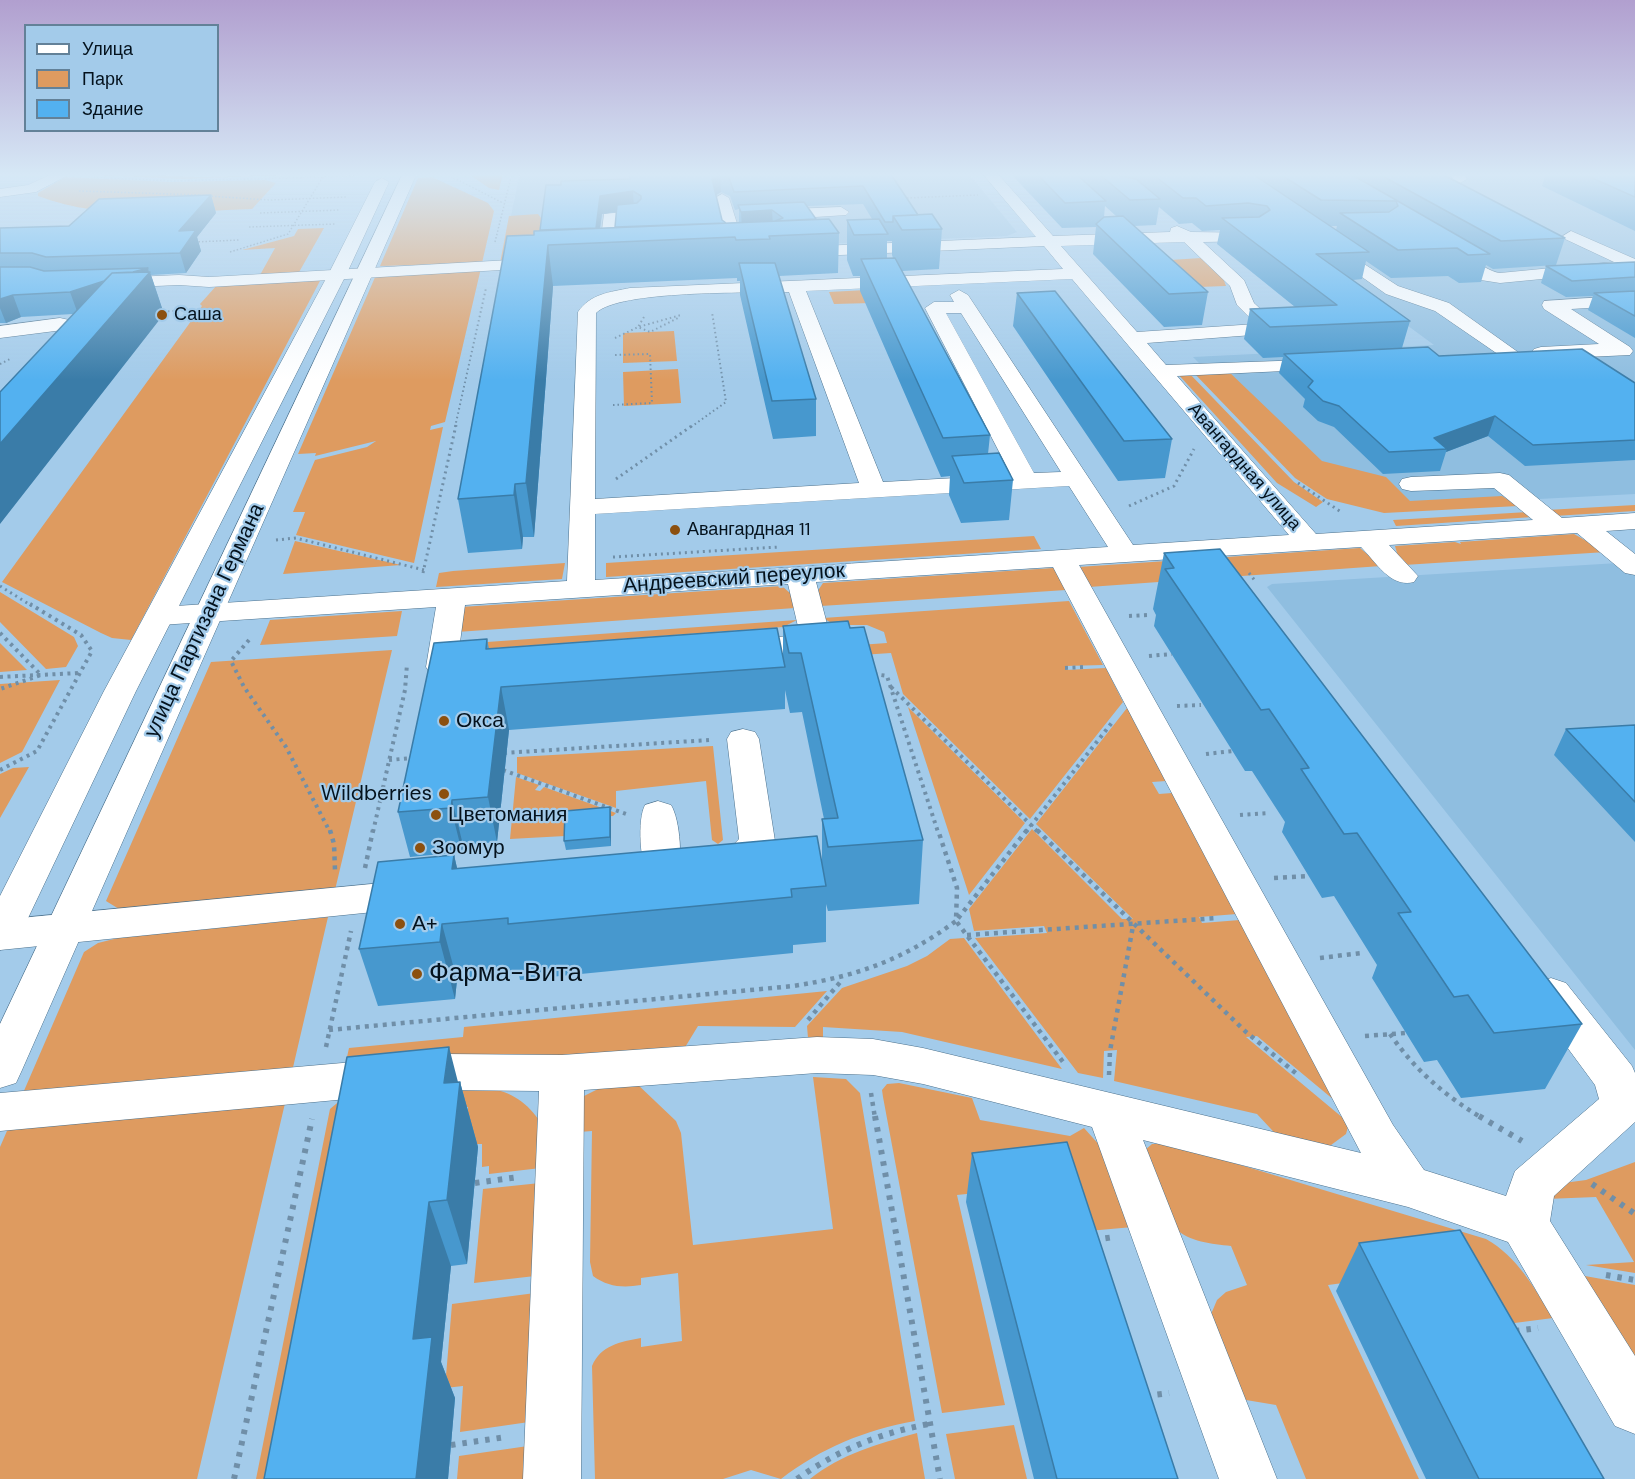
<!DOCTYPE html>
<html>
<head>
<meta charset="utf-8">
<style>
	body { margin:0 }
	#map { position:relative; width:1635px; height:1479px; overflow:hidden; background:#a3cbea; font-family:"DM Sans",sans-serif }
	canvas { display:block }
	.legend { position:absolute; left:24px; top:24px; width:195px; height:108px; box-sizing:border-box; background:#a3cbea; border:2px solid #638198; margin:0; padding:8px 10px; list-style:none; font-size:18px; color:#04121d }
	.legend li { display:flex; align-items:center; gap:12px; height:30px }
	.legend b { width:30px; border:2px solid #638198 }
</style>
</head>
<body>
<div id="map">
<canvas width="1635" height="1479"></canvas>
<ul class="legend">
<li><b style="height:8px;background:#fff"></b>Улица</li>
<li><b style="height:16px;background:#de9b60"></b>Парк</li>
<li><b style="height:16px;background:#53b1f0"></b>Здание</li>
</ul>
</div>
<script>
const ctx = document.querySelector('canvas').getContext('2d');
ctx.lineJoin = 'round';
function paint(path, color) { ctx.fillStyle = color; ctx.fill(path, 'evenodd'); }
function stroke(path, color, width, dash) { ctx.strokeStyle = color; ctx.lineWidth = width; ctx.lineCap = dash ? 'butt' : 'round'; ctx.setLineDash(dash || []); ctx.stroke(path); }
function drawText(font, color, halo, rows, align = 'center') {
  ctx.font = font + ' "DM Sans",sans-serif'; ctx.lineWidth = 4.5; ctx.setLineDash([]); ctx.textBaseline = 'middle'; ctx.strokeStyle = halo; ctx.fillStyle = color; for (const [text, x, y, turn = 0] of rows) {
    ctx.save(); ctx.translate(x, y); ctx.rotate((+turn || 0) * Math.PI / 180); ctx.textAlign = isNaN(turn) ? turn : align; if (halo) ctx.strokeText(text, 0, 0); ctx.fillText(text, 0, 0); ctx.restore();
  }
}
const built = new Path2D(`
	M520 173H968L1017 232 1007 236 502 258Z
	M1074 173H1609L1635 184V494L1385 507 1325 493 1193 357 1434 345 1212 182Z
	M1635 562V1050L1267 587 1272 584Z`);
const green = new Path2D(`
	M104 173 201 177 339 173 183 179 73 174Z
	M467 173H503L499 190 489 188Z
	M65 177 171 182 265 180 276 183 252 209C183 211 105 222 38 196V193Z
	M432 177 488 203 494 211 482 263 380 266 418 178Z
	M538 214 544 222 539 258 500 263 509 216Z
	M324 228 298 274 260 275 275 248 242 250 294 236 298 229Z
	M1201 258 1223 278 1226 286 1199 287 1170 260Z
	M481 268 445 422 431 426 430 430 443 427 414 563 296 535 305 512H293L315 460 367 447 376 441 315 456 316 453 298 454 376 275Z
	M321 279 131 640 112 638 101 633 2 582 202 306 200 304 217 285Z
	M866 290 872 303 834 304 829 292Z
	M674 331 677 361 623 363V333Z
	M678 369 681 403 624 406 623 372Z
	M1227 370 1322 461 1386 477 1410 501 1502 496 1518 506 1384 513 1327 499 1295 478 1193 372Z
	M1188 372 1294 482 1323 502 1316 507 1277 483 1177 373Z
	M1635 505V511L1554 516 1547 510Z
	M1528 512 1533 517 1396 526 1393 520Z
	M1574 534 1606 552 1404 565 1399 560 1395 546 1455 542 1461 544 1460 542Z
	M1034 536 1041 549 606 577V563Z
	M295 541 401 565 283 574Z
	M1360 548 1381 566 1089 587 1078 567Z
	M565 563 562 579 436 587 439 573 453 571Z
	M1054 568 1066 590 821 606 817 592 823 583Z
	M782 586 791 594 795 608 457 632 461 607Z
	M0 592 74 637 78 646 66 667 46 669 0 622Z
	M1069 601 1103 665 1065 666V670L1106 668 1123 702 1030 819 903 694 891 653 861 655 859 645 887 643 884 632 867 625H835L823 618Z
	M402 611 397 636 260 645 270 620Z
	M797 620 783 627 467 650 459 644Z
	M0 643 27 670 0 672Z
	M392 650 335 890 119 909 106 901 211 662Z
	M60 680 22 752 0 763V684Z
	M908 707 1025 823 969 895Z
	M1127 708 1166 781 1152 782 1159 794 1172 793 1237 914 1199 917 1202 923 1240 920 1346 1110 1257 1036 1246 1037 1349 1123 1346 1134 1327 1148 1284 1143 1257 1114 1114 1081 1117 1050 1104 1051 1103 1078 1078 1073 975 938 1047 933 1044 926 974 931 969 909 1032 829 1122 919H1133L1036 824Z
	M713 746 723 840 718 844 712 840 706 781 616 791V808L517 773V757Z
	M29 767 0 818V774L13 768Z
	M516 777 539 785 535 790 540 791 544 787 616 813 613 816 566 819 565 836 510 839Z
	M328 917 291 1076 20 1100 84 952 98 943 118 938Z
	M964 938 1062 1069 902 1032 823 1027V1038H808L807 1026 842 988 907 966 927 956 950 939Z
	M827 991 795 1027 698 1026 684 1049 614 1054 462 1057 352 1066 347 1057 349 1048 463 1037 464 1027Z
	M813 1077 846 1079 860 1093 915 1421C865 1430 821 1448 781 1479L751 1470 723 1479H595L592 1366C601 1345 620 1342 641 1338V1347L682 1341 678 1273 641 1278V1285C623 1288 608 1287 593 1276L590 1262 592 1131 579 1132 582 1097 608 1084 635 1082 676 1121 681 1133 693 1245 833 1229Z
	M899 1083 972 1098 980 1120 1070 1136 1084 1128 1102 1148 1133 1227 1077 1232 1060 1184 957 1195 1005 1405 942 1413 883 1097 882 1090 887 1084Z
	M488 1088C512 1092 528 1103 541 1123V1168L489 1174V1166L482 1167V1144H466L468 1107 365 1119 303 1479H256L330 1109 343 1098Z
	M286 1099 197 1479H0V1147L10 1124Z
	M1152 1144H1171L1486 1239C1518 1257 1534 1288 1553 1318L1476 1328 1434 1271 1328 1285 1419 1479H1306L1276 1405 1228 1397 1209 1319 1217 1300 1226 1292 1247 1285 1231 1246C1212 1244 1189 1242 1175 1228 1166 1219 1150 1165 1145 1150Z
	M1635 1162V1273L1586 1265 1634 1262 1596 1197 1546 1199 1556 1184 1586 1180Z
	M540 1183 535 1276 474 1283 483 1189Z
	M1585 1276 1635 1285V1369L1591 1300Z
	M535 1293 529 1422 460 1432 463 1386 445 1388 452 1304Z
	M1014 1425 1027 1479H955L946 1434Z
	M917 1433 925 1479H810C841 1454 878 1444 917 1433Z
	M528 1446 526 1479H457L459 1456Z`);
const pathFar5 = new Path2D(`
	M450 173V176L503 203
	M90 177 172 181 358 176
	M79 191 201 195
	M208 196 270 200 347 197
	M907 198 978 195
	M260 213 340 210
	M249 227 335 224
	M195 242 239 240
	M495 242 512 173
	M230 252 288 234 323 177`);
const pathFar4 = new Path2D(`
	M159 312 187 310
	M644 317 638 327 650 332 680 317
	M615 338 638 327 681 315
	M0 364 10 359
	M613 405 652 403 650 354 614 355
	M455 427 486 288
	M691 427 726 402 712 312`);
const pathFar3 = new Path2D(`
	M616 479 693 425
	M1298 483 1341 512
	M1129 506 1174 486 1194 449
	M276 540 296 538 424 570
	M613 557 779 547
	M423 573 456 425
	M1249 573 1256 582
	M0 586 32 606`);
const pathFar2 = new Path2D(`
	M1129 616 1149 615
	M0 633 41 675 0 689
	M249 640 231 661 244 687 286 747 330 832
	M1149 656 1172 654
	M1065 668 1085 667
	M874 674 887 676 938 832
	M0 677 79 673
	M891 687 1038 832
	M1177 706 1201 705
	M504 753 709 740
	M1206 754 1233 751
	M389 760 413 758
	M0 770 37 751 92 651 81 635 30 604
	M503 770 626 814
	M1240 815 1269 813
	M373 832 405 690 407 664
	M1026 832 1114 720`);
const pathFar1 = new Path2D(`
	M330 830 334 844 335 870
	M1027 830 956 921 1063 1062
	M1037 830 1246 1032 1298 1075
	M365 868 373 830
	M1274 878 1309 876
	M967 935 1218 918
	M1320 958 1361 953
	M808 1020 842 980
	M329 1030 793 986C858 976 903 960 956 921L957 888 938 830
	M1390 1034C1415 1070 1444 1095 1482 1118
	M1365 1036 1406 1033
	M326 1047 351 931
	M1109 1075 1110 1051 1133 926
	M871 1093 875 1118`);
const path = new Path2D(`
	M875 1116 940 1479
	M1479 1116 1522 1141
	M475 1183 519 1177
	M1592 1184 1635 1214
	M1094 1240 1114 1237
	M1606 1275 1635 1280
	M1515 1331 1538 1328
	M1146 1396 1169 1393
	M451 1445 506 1437
	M234 1479 312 1119
	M797 1479C838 1450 880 1433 929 1424`);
const minor = new Path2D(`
	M54 173H72L36 192 0 197V189L28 185Z
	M982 173H997L1053 236 1170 232 1171 228 1177 226 1191 232 1260 233 1262 236 1254 241 1203 242 1244 280 1254 303 1282 329 1279 333 1147 343 1166 365 1334 359 1337 363 1334 367 1327 369 1177 376 1316 534 1533 520 1494 488 1411 491 1402 489 1399 484 1402 479 1411 477 1500 473 1509 475 1562 518 1635 513V529L1606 531 1635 554V575L1625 573 1577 533 1389 545 1418 576 1414 582C1390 588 1376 562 1361 547L1079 565 1393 1125 1424 1170 1506 1196 1515 1171 1599 1099 1595 1085 1536 1005 1530 994 1536 983 1551 978 1566 983 1632 1066 1635 1073V1122L1554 1196 1550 1221 1635 1356V1434L1615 1426 1508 1242 1408 1207 1143 1140 1277 1479H1219L1092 1127 923 1084 873 1075 817 1073 584 1090 581 1479H523L539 1091 445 1090 0 1131V1093L445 1054 562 1055 817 1037 873 1039 923 1048 1361 1153 1053 567 816 582 832 643 828 649 817 652 735 657 724 654 720 648 724 642 800 635 788 584 465 605 458 657 470 660 474 666 470 672 441 676 430 673 426 667 436 607 160 625 150 622 146 616 150 610 160 607 567 581 578 312C590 294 610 292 630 288L1063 269 1044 246 795 257 787 252 795 247 1036 237ZM1184 242 1230 286 1237 305 1256 324 1137 332 1061 246ZM1072 279 1289 535 1133 545 968 295 959 290 950 295 954 302H934L925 308 1011 475 883 482 806 291ZM789 292 859 483 595 499 596 313C619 290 750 293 789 292ZM946 313H961L1061 472 1034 473ZM1069 486 1108 547 595 580V514Z
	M1449 173H1463L1467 179 1460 183 1455 182Z
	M722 194 729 198 740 233 767 234 769 237 767 240 727 241 715 198Z
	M841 207 849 212 846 215 768 220 760 215 768 210Z
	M633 211 641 216 638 219 617 221 616 246 608 251 602 250 600 246 604 214Z
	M1571 231 1635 259V270L1500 283 1481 280 1437 252 1439 248C1459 243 1480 270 1500 273L1614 262 1565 239 1563 236Z
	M1327 240 1398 286 1449 303 1522 355 1519 359H1505L1435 311 1386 294 1321 248 1319 245 1321 242Z
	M546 258 552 259 555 263 552 267 209 287 179 285 109 288 100 283 109 278 179 275 209 277Z
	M1635 295V305L1571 309 1630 347 1633 351 1630 355 1541 359 1534 357 1531 353 1534 349 1541 347 1599 344 1544 309 1542 305 1544 301Z
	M60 318 83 323 86 327 8 417 0 419V399L63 330 0 338V326Z
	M743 729 755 732 759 739 775 841 756 866 718 877 705 873 699 864 705 855 730 848 739 839 727 739 731 732Z
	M658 801 671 805C680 819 684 865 675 879L662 883 649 879C640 865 637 819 645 805Z
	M413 880 426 884 432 894 426 904 413 908 0 950V920Z`);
const major = new Path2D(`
	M403 173H417L22 1070 16 1083 0 1088V1024Z
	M382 178 389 182 347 273 136 691 20 935 14 945 0 950V896L104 691 329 273 375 182Z`);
const wall = new Path2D(`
	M629 173H890L918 215 942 229 939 269 902 271 990 435 988 454 1013 480 1009 520 961 523 949 495 950 476 941 477 860 291V276H853L847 260V220L872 219 863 204 807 206 816 219 839 233 838 273 779 276 816 399V436L773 439 740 295V281H737V278L553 286 534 537H523L522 549 468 553 458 499 534 235 540 230 561 185 630 179ZM721 192 730 196 735 210 739 209V222L726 223 722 220 716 195ZM617 212 615 227 600 228 602 214ZM887 241H892V255L893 258H887Z
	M1010 173H1251L1253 174V173H1440L1565 238 1556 265 1493 269 1486 265 1481 282 1459 283 1448 276 1391 278 1366 261 1362 279 1353 280 1410 321 1402 348 1439 356 1635 383V460L1525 466 1488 436 1446 452 1440 471 1383 474 1334 427 1318 421 1303 407 1305 399 1279 373 1283 357 1263 358 1244 339 1250 309 1295 307 1217 244 1220 230 1202 231 1192 223 1179 224 1159 207 1156 225 1134 226 1208 292 1202 325 1164 327 1093 254 1096 227 1062 228ZM1105 206 1116 216 1104 217ZM1330 226H1337L1336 230Z
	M1546 173H1635V231L1542 186Z
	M211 195 216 213 197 237 201 251 186 273 151 275 164 314H73L21 317 6 323H0V228L69 226Z
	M1635 262V338L1588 310 1593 296 1566 297 1541 283 1546 266Z
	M1017 293 1172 439 1165 478 1118 481 1013 326Z
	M1164 553 1582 1024 1545 1089 1461 1098 1437 1060 1424 1062 1372 978 1377 965 1334 896 1322 898 1282 832 1285 822 1252 771H1245L1154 626 1156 615 1153 609Z
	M848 621 923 840 919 904 828 911 826 904V942L793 945V953L520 980 519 975 457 980 455 999 378 1006 359 949 454 855 457 868 822 865V819H824L802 712 790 713 785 690V709L509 730 497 842 463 845 462 852 410 857 398 812 487 639 489 649 783 661V626Z
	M1635 725V842L1554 755 1566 729Z
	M611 816V846L566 850 564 841Z
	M458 1082H460L478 1147 467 1264 451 1266 441 1362 455 1398 448 1479H264Z
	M972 1153 1178 1479H1034L966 1202Z
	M1359 1243 1604 1479H1426L1336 1291Z`);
const shadedWall = new Path2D(`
	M720 175 721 192 713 197 712 179Z
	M633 191 634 209 602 214 599 235 596 228 600 196Z
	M211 195 216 213 197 237 201 251 186 273 180 253 179 231Z
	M772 210 773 227 742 228 741 212Z
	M548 245 553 286 534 537 526 483Z
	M148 268 149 273 150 272 164 314 0 524V444L78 314 70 292Z
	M13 295 21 317 6 323 0 308V299Z
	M1495 416 1488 436 1446 452 1447 449 1434 438Z
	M515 484 523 537 522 549 514 495Z
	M501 687 509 730 497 842 488 797Z
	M452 800 463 845 462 852 451 808Z
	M610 807 611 816V846L610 837Z
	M454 855 467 911 452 869Z
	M442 924 457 980 455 999 440 942Z
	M449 1047 459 1086 460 1082 478 1147 467 1264 447 1200 444 1083Z
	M429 1202 451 1266 441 1362 455 1398 448 1479H416L413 1339Z`);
const building = new Path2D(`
	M629 173H890L918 215 893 216V222H885L863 186 734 192 729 178 720 175 712 179 722 220 726 223 615 227 617 205 637 203 641 199V196L633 191 600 196 596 228 540 230 546 185H561V181L630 179Z
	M1036 173H1075L1106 201 1065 203Z
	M1098 173H1107L1136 179 1160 199 1130 200Z
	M1151 173H1251L1369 252 1316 254 1410 321 1270 327 1250 309 1337 305 1222 218 1259 217 1270 210 1267 206 1248 203 1206 206 1196 198H1183Z
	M1278 173H1349L1490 254 1468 255 1457 248 1398 250 1340 213 1389 212 1398 206 1396 201 1321 200Z
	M1377 173H1440L1565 238 1501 241Z
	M1581 173H1635V197Z
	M211 195 179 231 196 230 180 253 46 257 32 253H0V228L69 226 99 199Z
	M804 202 816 219 775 221 783 218 772 210 741 212 738 205Z
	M932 214 942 229 902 230 893 216Z
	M1123 216 1208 292 1169 294 1096 224 1104 217Z
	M829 219 839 233 769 236 770 239 736 240 735 237 548 245 526 483 515 484 514 495 458 499 507 236 534 235V231Z
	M879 219 888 234 854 235 847 220Z
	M895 258 990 435 943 438 861 259Z
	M1635 262V277L1572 281 1546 266Z
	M739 263H775L816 399 772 401Z
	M0 267H30L44 271 148 268 133 272 112 273 104 281 70 292 13 295 0 299Z
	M150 272 0 444V392L112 273Z
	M1055 291 1172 439 1124 441 1017 293Z
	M1635 291V316L1594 293Z
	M1428 347 1439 356 1582 349 1635 383V440L1533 445 1495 416 1434 438 1447 449 1389 452 1339 406 1323 401 1308 387 1313 381 1284 354Z
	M999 453 1013 480 964 483 952 456Z
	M1220 549 1582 1024 1494 1033 1468 995 1454 997 1398 913 1411 912 1357 833 1344 834 1301 769 1309 768 1269 709 1261 710 1165 569 1174 568 1164 553Z
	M848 621 850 628 864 627 923 840 828 847 822 819 838 818 801 653H789L783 626Z
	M777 628 785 667 501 687 488 797 452 800 451 808 398 812 434 643 487 639 486 649Z
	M1635 725V802L1566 729Z
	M610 807V837L564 841 565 811Z
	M817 836 826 886 791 889 792 897 508 924V918L442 924 440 942 359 949 378 862 454 855 452 869Z
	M449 1047 444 1083 460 1082 447 1200 429 1202 413 1339 432 1337 416 1479H264L347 1057Z
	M1067 1142 1178 1479H1057L972 1153Z
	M1460 1230 1604 1479H1479L1359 1243Z`);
const markers = [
	[162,315,6,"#8c500f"],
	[675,530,6,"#8c500f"],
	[444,721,6,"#8c500f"],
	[444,794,6,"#8c500f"],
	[436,815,6,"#8c500f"],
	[420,848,6,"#8c500f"],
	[400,924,6,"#8c500f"],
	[417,974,6,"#8c500f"]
];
const farPoinames = [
	["Саша",174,315],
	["Авангардная 11",687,530]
];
const farStreetnames = [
	["Авангардная улица",1244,467,49]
];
const streetNames = [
	["Андреевский переулок",734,579,-4],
	["улица Партизана Германа",205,621,-65]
];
const poiNames = [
	["Окса",456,721],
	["Wildberries",432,794,"right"],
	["Цветомания",448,815],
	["Зоомур",432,848],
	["А+",412,924]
];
const nearPoinames = [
	["Фарма-Вита",429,974]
];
paint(built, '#8fbee0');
paint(green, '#de9b60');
stroke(minor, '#4c718c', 1);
stroke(major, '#4c718c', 1);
stroke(pathFar5, '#708fa8', 1.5, [1.5, 2]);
stroke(pathFar4, '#708fa8', 2, [1.5, 3]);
stroke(pathFar3, '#708fa8', 3, [2, 4]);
stroke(pathFar2, '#708fa8', 4, [3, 4.5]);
stroke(pathFar1, '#708fa8', 4.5, [4, 5]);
stroke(path, '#708fa8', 6, [4.5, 7]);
paint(minor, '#fff');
paint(major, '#fff');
paint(wall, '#4798ce');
paint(shadedWall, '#3a7ca8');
paint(building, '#53b1f0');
stroke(building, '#3a7ca8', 1.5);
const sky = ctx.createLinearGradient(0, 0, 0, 380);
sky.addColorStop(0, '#b19fcf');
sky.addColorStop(0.46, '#d6e8f6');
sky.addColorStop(1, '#d6e8f600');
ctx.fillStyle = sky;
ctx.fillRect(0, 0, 1635, 380);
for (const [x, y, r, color] of markers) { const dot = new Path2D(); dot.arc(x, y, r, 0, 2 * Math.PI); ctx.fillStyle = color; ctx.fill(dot); stroke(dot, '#a3cbea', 2); }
drawText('18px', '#04121d', '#a3cbea', farPoinames, 'left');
drawText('18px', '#04121d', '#a3cbea', farStreetnames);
drawText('21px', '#04121d', '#a3cbea', streetNames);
drawText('21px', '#04121d', '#a3cbea', poiNames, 'left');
drawText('26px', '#04121d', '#a3cbea', nearPoinames, 'left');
</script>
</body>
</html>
